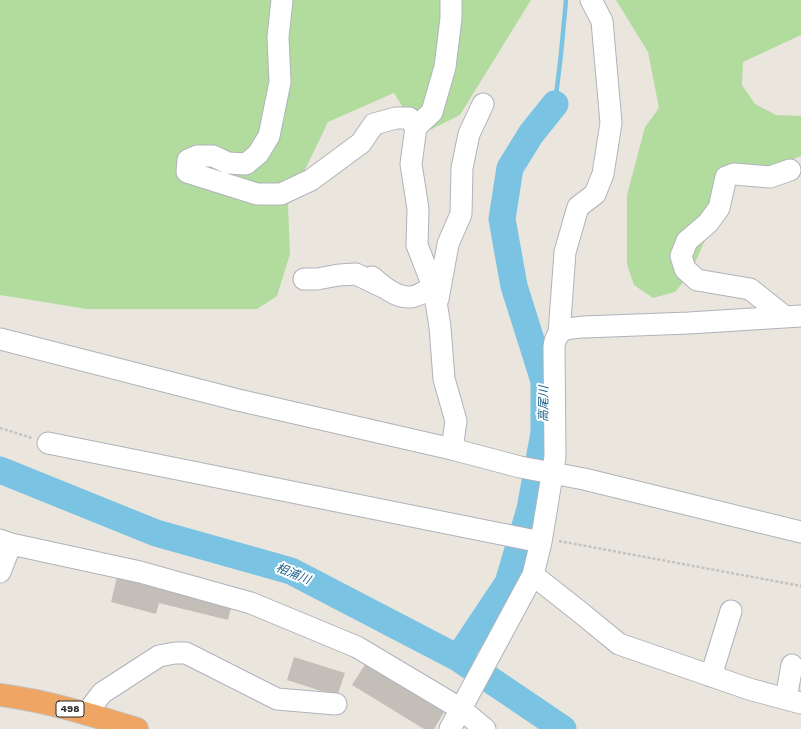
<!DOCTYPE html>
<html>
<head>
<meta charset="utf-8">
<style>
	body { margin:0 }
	canvas { display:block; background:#eae5dd }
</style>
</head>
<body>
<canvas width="801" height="729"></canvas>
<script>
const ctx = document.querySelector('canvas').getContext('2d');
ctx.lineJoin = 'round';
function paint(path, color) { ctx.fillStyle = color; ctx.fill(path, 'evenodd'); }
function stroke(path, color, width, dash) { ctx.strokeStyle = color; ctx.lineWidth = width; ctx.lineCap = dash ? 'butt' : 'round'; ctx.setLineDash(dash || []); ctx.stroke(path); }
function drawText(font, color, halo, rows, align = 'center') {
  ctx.font = font + ' "Work Sans","Noto Sans JP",sans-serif'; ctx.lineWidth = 4; ctx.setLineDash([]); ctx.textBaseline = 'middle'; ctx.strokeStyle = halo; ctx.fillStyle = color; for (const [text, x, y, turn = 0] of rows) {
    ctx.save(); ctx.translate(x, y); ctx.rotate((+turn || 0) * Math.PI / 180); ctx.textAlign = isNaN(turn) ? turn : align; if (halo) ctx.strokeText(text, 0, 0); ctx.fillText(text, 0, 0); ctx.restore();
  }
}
const green = new Path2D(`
	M0 0H531L460 115 420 135 394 93 328 122 288 205 290 254 277 296 257 309H87L0 295Z
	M616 0H801V35L743 62 742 85 755 104 776 115 801 116V156L729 186 690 274 675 292 653 298 634 285 627 264V195L645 127 659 108 648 52Z`);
const stream = new Path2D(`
	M555 104 561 54 566 0`);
const river = new Path2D(`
	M0 470 156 533 291 571 458 658 563 729
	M458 658 508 583 530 509 544 433V381L514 286 502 219 510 168 531 134 555 104`);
const building = new Path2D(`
	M117 577 231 607 228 620 159 603 156 614 111 602Z
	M294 657 345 673 337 696 287 680Z
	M366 663 444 712 434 729H424L352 685Z`);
const path = new Path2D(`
	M0 428 32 438
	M559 541 801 586`);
const minor = new Path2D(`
	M282 0 278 37 280 82 269 136 258 154 246 164 228 163 213 156H197L188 160 187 172 257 194H281L311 180 361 143 374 124 396 118H409L416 127
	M451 0V18L445 67 432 112 416 127 411 164 418 209 417 245 434 289 440 327 444 379 456 421 452 449
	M372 277C382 286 396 298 410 297 417 297 427 290 433 287
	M304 279H317L339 275 356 274 383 287
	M438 299 448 244 461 214 462 168 469 134 483 104
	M784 316 750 289 697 280 685 269 681 256 687 241 708 223 719 208 726 177 734 174 770 177 790 170
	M559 334 565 252 578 207 595 194 603 174 611 123 602 21 591 0
	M0 339 238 400 452 449 520 467 584 479 801 532
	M48 443 541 542
	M0 540 11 544 140 572 251 603 357 647 461 709 485 729
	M0 572 11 544
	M533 575 580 612 619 644 749 689 801 703
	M711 676 731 611
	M786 699 792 665
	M86 714 102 693 159 656 175 653H186L277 699 336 704
	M450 729 533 575 541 542 555 457 554 347C556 328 568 328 584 327L689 323 801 316`);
const highway = new Path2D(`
	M0 695C47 701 92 715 137 729`);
const shields = [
	[70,709,28]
];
const shieldNames = [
	["498",70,709]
];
const waterNames = [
	["高尾川",544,404,-89],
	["相浦川",293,574,22]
];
paint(green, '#b1dc9e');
stroke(stream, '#7ac3e3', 4.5);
stroke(river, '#7ac3e3', 27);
paint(building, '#c3bfb8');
stroke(minor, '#b0b3bc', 23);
stroke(highway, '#c3c3c3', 24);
stroke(path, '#c3c3c3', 2.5, [3, 2]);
stroke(minor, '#fff', 21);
stroke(highway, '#efa564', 22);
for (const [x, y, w] of shields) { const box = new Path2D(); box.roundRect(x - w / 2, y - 8, w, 16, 3); ctx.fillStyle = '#fff'; ctx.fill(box); stroke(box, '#2a2a2a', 1); }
drawText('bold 10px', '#2a2a2a', null, shieldNames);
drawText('italic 12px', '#1a618e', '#fff', waterNames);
</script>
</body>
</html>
